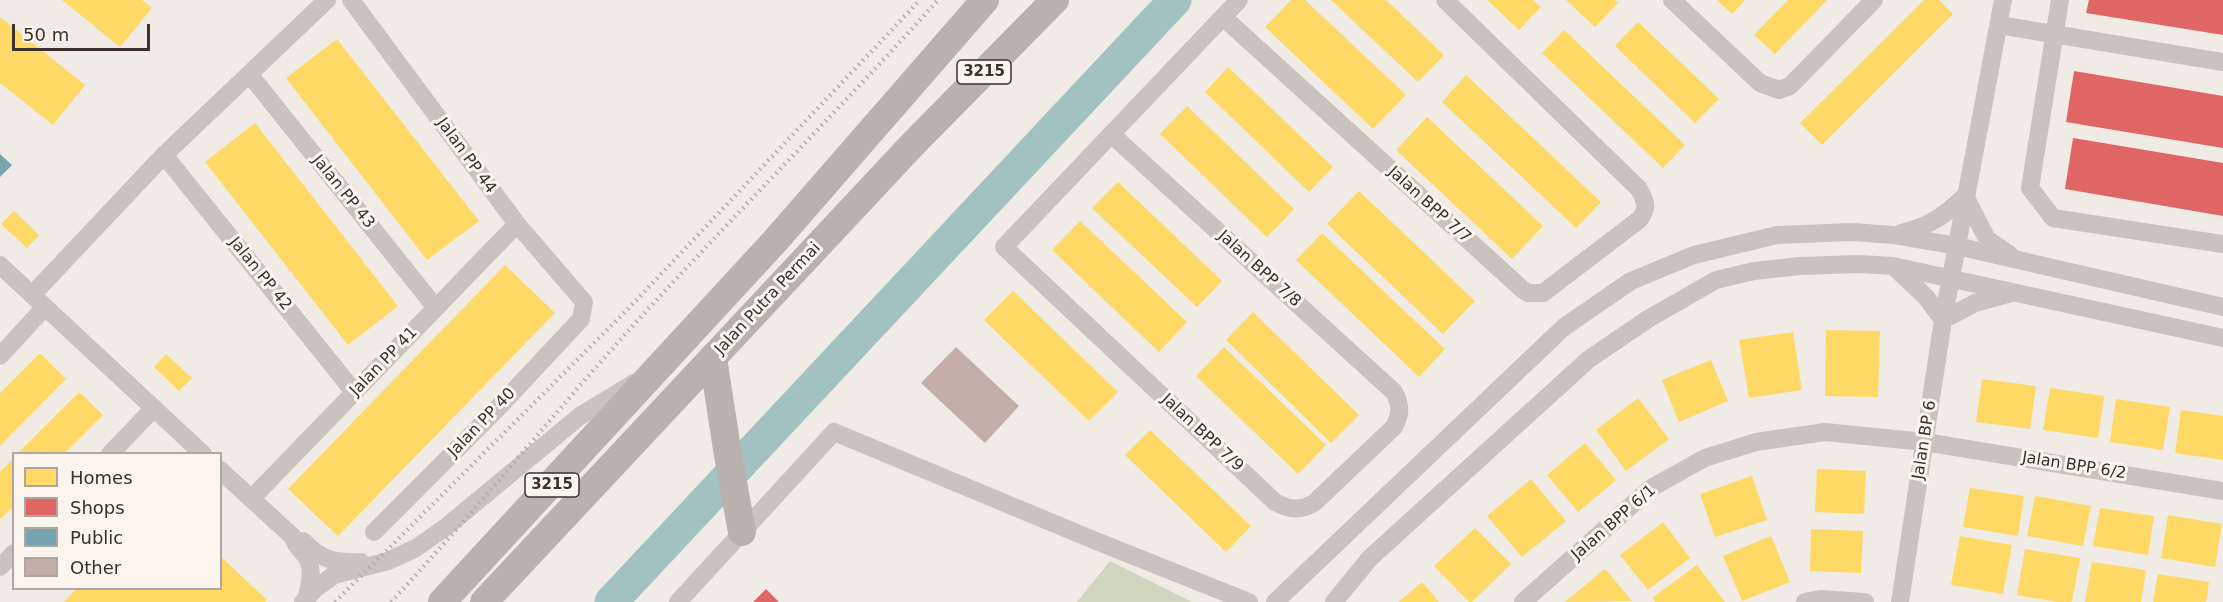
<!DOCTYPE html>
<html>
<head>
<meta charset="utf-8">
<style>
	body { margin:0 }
	#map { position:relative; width:2223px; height:602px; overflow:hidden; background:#f0ebe5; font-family:"DejaVu Sans",sans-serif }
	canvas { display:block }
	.legend { position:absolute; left:12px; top:452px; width:210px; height:138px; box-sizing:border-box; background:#fbf5ee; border:2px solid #aea6a0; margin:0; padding:8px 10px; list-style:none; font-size:18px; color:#3b302b }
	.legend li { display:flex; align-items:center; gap:12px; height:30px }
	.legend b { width:30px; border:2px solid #aea6a0 }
	.scale { position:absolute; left:12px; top:24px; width:138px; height:27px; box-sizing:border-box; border:3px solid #3b302b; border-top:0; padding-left:8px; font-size:18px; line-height:21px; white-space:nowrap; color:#3b302b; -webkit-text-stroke:4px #fbf5ee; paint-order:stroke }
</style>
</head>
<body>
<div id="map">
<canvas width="2223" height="602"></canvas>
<ul class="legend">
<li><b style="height:16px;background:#ffd966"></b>Homes</li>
<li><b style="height:16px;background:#e06666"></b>Shops</li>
<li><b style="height:16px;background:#76a5af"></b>Public</li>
<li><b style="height:16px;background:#c3afa7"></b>Other</li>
</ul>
<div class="scale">50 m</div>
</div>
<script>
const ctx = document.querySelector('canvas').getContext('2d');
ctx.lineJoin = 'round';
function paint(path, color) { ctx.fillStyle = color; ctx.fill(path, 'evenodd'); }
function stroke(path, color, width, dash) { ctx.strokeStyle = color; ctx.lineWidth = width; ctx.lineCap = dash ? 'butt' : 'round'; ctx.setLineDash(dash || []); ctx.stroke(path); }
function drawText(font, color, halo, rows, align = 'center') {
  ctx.font = font + ' "DejaVu Sans",sans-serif'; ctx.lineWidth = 6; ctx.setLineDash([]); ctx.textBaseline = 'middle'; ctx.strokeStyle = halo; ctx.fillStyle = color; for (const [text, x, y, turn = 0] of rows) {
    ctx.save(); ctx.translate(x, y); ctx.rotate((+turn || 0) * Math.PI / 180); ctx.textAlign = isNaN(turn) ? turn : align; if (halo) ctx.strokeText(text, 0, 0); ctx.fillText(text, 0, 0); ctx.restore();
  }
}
const green = new Path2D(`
	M1110 561 1192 602H1077Z`);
const homes = new Path2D(`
	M62 0H142L152 8 120 47Z
	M1291 0H1305L1406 95 1373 129 1265 27Z
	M1331 0H1386L1444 55 1418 82Z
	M1487 0H1533L1541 7 1519 30Z
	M1566 0H1615L1618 3 1595 27Z
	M1717 0H1745L1732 14Z
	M1788 0H1827L1775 54 1754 35Z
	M1924 0H1939L1953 14 1822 145 1800 123Z
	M0 17 85 85 53 125 0 83Z
	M1638 22 1719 99 1695 123 1615 46Z
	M1564 30 1685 145 1663 168 1542 53Z
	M337 39 479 221 427 260 286 78Z
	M1228 67 1333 167 1309 192 1205 92Z
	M1466 75 1601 202 1576 228 1442 102Z
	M1187 106 1294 209 1267 237 1160 134Z
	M1427 117 1543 226 1512 259 1396 150Z
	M255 123 398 306 348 345 205 162Z
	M1118 182 1222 281 1197 307 1092 208Z
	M1359 191 1475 301 1443 334 1327 224Z
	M14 211 39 235 27 248 1 224Z
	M1080 221 1187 322 1159 352 1052 250Z
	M1322 233 1445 349 1419 377 1296 260Z
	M505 265 555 313 338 536 288 489Z
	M1013 291 1118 392 1089 421 984 320Z
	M1253 312 1359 415 1331 443 1226 340Z
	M1826 330 1880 331 1878 397 1825 396Z
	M1793 332 1802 390 1749 398 1739 340Z
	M1224 347 1326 445 1298 474 1196 376Z
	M40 353 66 379 0 446V393Z
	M166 354 192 378 179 391 154 367Z
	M1711 360 1728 401 1679 422 1662 380Z
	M1982 379 2036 386 2030 429 1976 422Z
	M2050 388 2104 396 2098 438 2043 430Z
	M79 392 103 415 65 453H18Z
	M1638 398 1669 439 1626 471 1596 430Z
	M2116 399 2170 407 2163 450 2110 442Z
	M2181 410 2223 416V460L2175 453Z
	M1150 430 1251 526 1226 552 1125 455Z
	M1585 443 1616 480 1578 512 1547 475Z
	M14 458V506L0 519V472Z
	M1817 469 1866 471 1864 514 1815 512Z
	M1752 476 1767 520 1715 537 1700 494Z
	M1531 479 1566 521 1522 557 1487 516Z
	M1970 488 2024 496 2018 536 1963 527Z
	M2035 496 2091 506 2083 546 2027 536Z
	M2100 508 2154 516 2148 555 2093 546Z
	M2168 515 2222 524 2215 567 2161 558Z
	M1663 522 1690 558 1648 590 1620 555Z
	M1475 528 1511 564 1472 602H1469L1434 566Z
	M1811 529 1863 531 1861 573 1810 571Z
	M1771 536 1790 582 1742 601 1723 556Z
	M1960 536 2012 545 2003 594 1951 585Z
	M2025 549 2080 558 2072 602H2057L2017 595Z
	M220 556 267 600 265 602H64L77 588H220Z
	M2092 562 2146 570 2141 602H2085Z
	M1697 565 1725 602H1655L1652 598Z
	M1605 569 1632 601 1565 602 1584 586Z
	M2158 574 2209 582 2206 602H2153Z
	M1422 582 1439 602H1398L1402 599Z`);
const shops = new Path2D(`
	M2089 0H2223V35L2086 13Z
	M2074 71 2223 96V148L2066 122Z
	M2073 138 2223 163V216L2065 189Z
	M766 589 779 602H753Z`);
const public = new Path2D(`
	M0 154 12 165 0 177Z`);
const river = new Path2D(`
	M611 602 1175 0`);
const building = new Path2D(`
	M956 347 1019 406 985 443 921 383Z`);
const street = new Path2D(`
	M351 0 517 224 584 302 581 319 494 412 374 532
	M1672 0 1760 83 1779 90 1790 86 1874 0
	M2060 0 2030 188 2053 218 2223 244
	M1223 17 1522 289 1528 293H1543L1640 219C1648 208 1646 201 1639 189L1445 0
	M1999 25 2223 62
	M250 75 436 308
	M1111 134 1394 392C1401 405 1401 414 1394 427L1314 503C1300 511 1289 510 1275 502L1004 247 1239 0
	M164 155 355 393
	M1965 196 1987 239 2010 255
	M1901 233C1930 226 1944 216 1965 196
	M0 265 203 454
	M1894 267 1926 297 1943 320
	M32 295 164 155 327 0
	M1943 320 1975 303 2011 293
	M0 356 45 307
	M110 454 154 408
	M220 470 293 537C295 547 302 550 307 558 314 569 309 586 307 598
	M251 499 517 224
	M303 541C322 560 334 563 361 562
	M0 567 14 553
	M303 602 315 589 334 575 388 561 416 548 446 527 580 416 634 383
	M678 602 834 432 1096 541 1249 602
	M1275 602 1564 327 1631 281 1694 255 1777 235 1853 232 1893 235 1957 246 2223 307
	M1334 602 1370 558 1589 359 1648 319 1716 280 1754 271 1800 266 1860 264 1893 266 2223 338
	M1523 602 1651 488 1705 458 1756 442 1825 432 1925 442 2223 491
	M1805 602 1820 599 1865 602
	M1900 602 1943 320 2003 0`);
const primary = new Path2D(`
	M713 358 727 449 742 532
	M442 602 776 240 985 0
	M484 602 913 144 1055 0`);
const rail = new Path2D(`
	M335 602 628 309 920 0
	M391 602C477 510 555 411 640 318 738 211 841 108 938 0`);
const shields = [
	[984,72,54],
	[552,485,54]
];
const shieldNames = [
	["3215",984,72],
	["3215",552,485]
];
const streetNames = [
	["Jalan PP 44",466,156,54],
	["Jalan PP 43",343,192,51],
	["Jalan BPP 7/7",1429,205,42],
	["Jalan BPP 7/8",1259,269,42],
	["Jalan PP 42",260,274,51],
	["Jalan Putra Permai",768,299,-47],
	["Jalan PP 41",384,362,-46],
	["Jalan PP 40",482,423,-46],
	["Jalan BPP 7/9",1202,433,43],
	["Jalan BP 6",1925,440,-81],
	["Jalan BPP 6/2",2074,466,9],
	["Jalan BPP 6/1",1614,523,-41]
];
paint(green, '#d1d6bf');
paint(homes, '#ffd966');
paint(shops, '#e06666');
paint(public, '#76a5af');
stroke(river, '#a1c2c1', 33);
paint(building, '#c3afa7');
stroke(street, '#c9c3be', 18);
stroke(primary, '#b8b1ad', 28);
stroke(rail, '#b1aca8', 4.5, [1.5, 4.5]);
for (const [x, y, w] of shields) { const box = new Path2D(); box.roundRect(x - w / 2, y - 12, w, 24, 4.5); ctx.fillStyle = '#fbf5ee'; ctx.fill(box); stroke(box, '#3b302b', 1.5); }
drawText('bold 15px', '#3b302b', null, shieldNames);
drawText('16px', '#3b302b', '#fbf5ee', streetNames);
</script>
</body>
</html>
